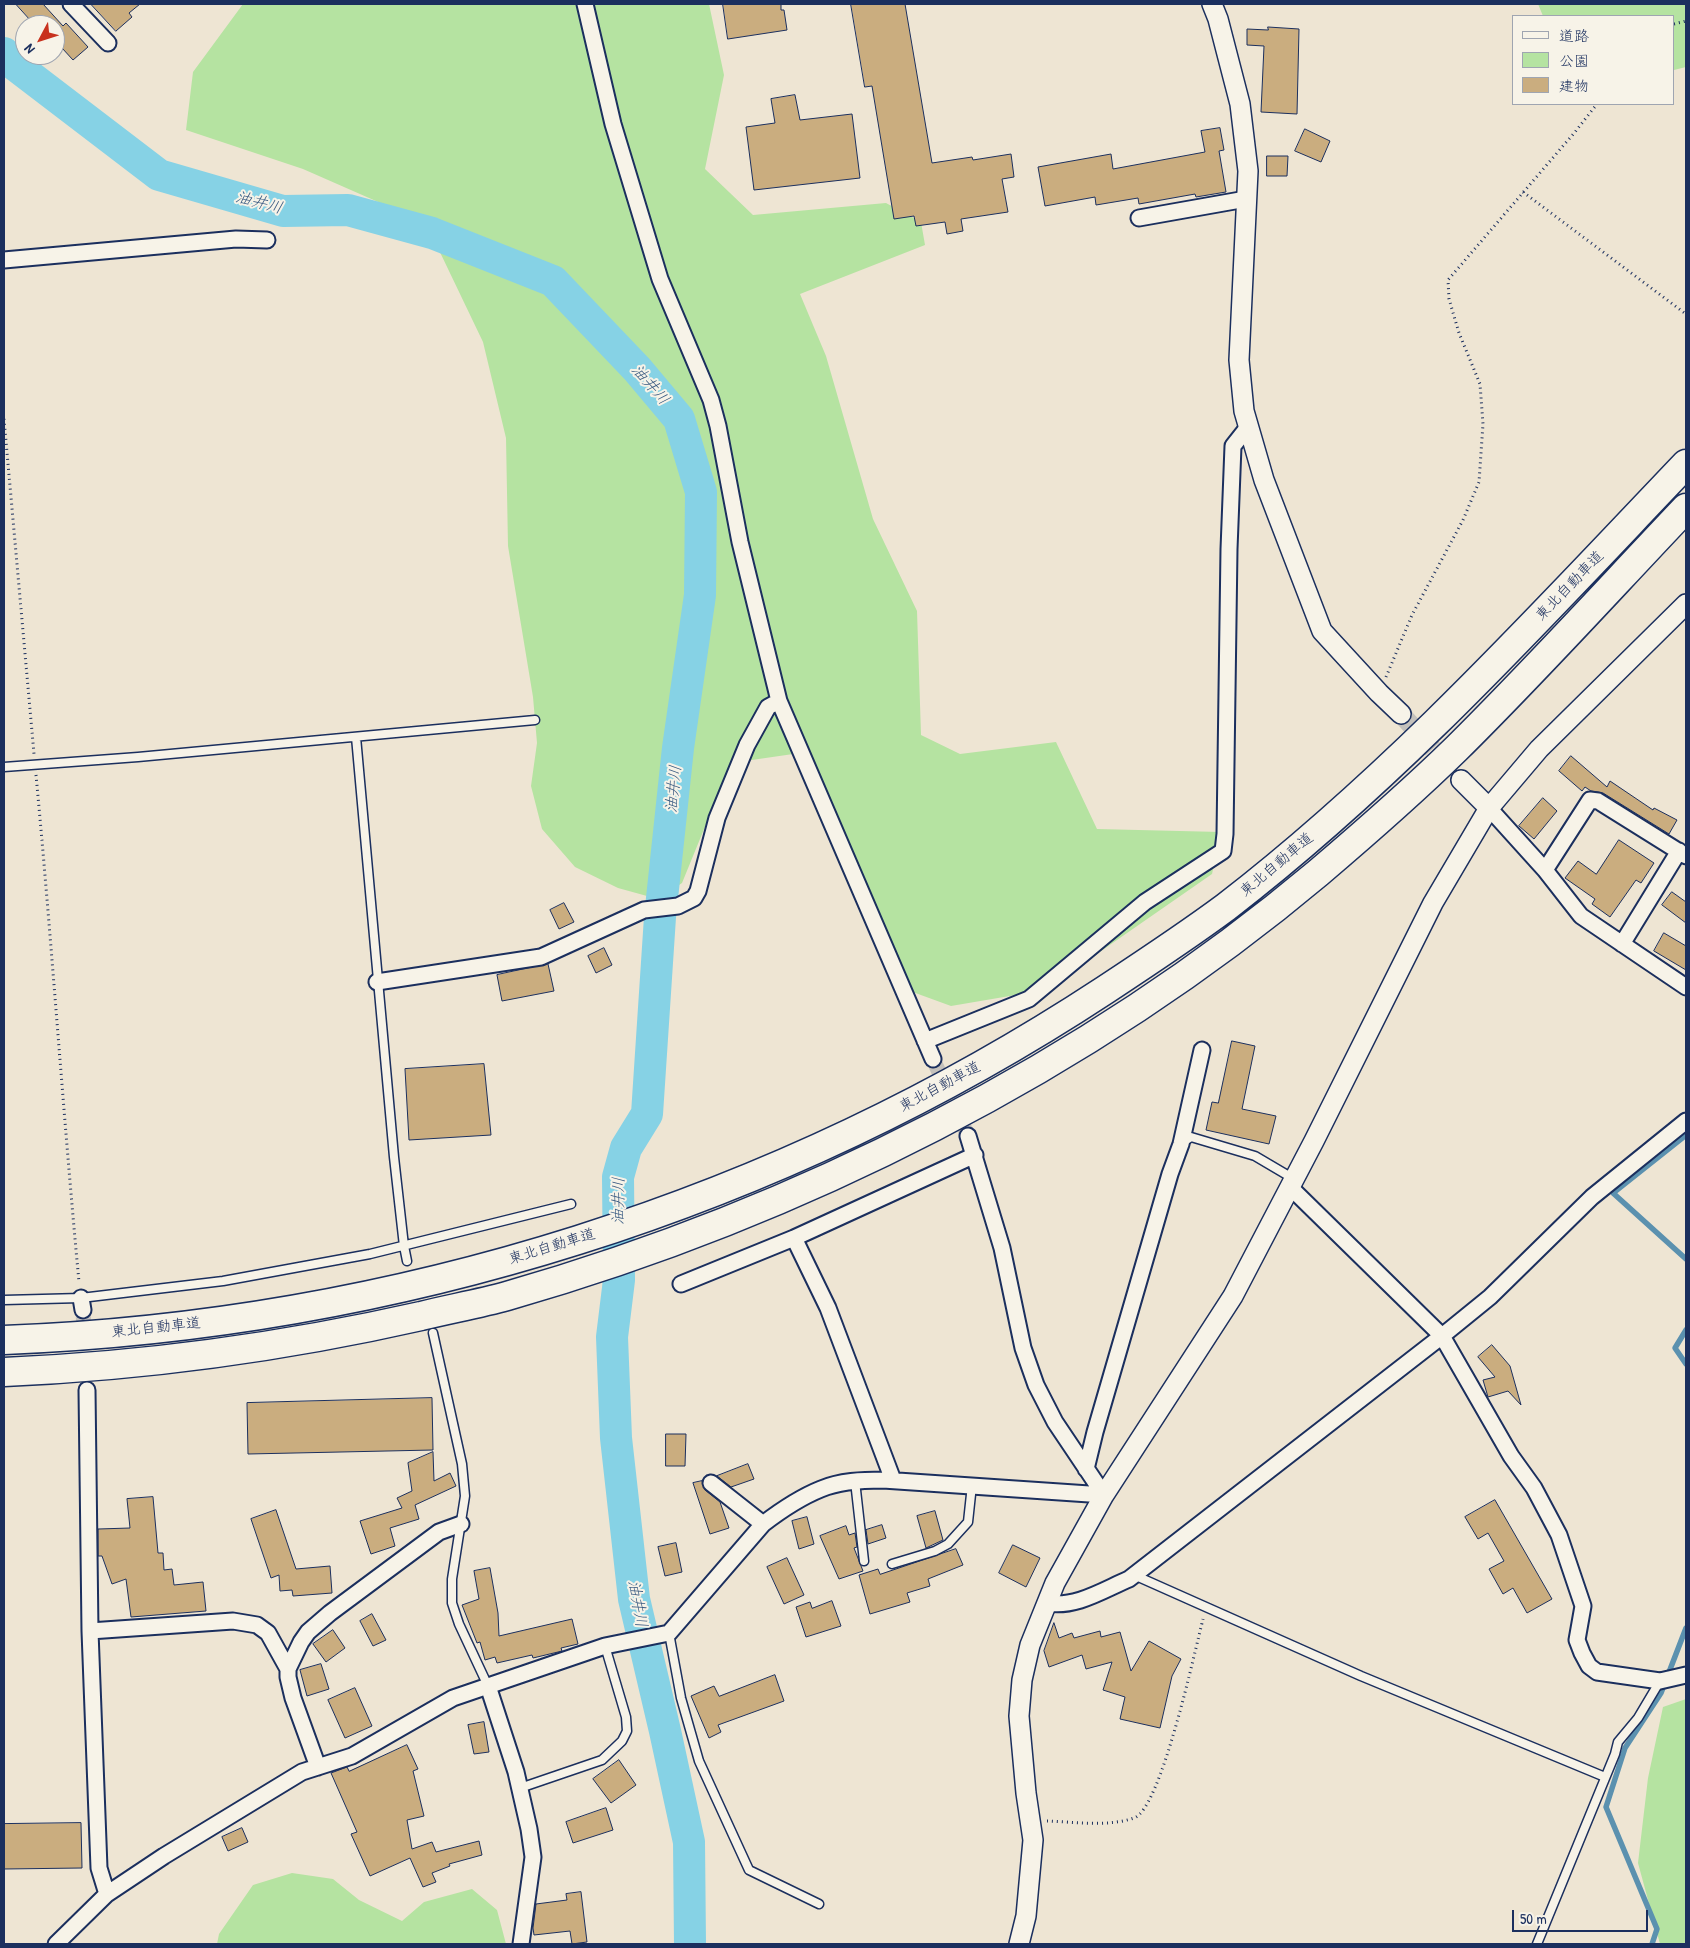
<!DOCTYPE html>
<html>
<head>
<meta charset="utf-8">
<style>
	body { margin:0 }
	#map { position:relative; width:1690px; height:1948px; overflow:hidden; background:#eee5d3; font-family:"Patrick Hand","Klee One",sans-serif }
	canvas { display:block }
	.frame { position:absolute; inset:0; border:5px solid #1b2f5e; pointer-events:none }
	.legend { position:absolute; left:1512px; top:15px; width:162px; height:90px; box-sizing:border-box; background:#f7f3e8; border:1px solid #9fa5b1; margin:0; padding:6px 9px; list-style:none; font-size:15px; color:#1b2f5e }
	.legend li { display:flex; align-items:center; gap:10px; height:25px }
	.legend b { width:25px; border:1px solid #9fa5b1 }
	.north { position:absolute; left:15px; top:15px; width:50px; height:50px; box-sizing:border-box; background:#f7f3e8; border:1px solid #9fa5b1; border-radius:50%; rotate:230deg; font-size:14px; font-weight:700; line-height:20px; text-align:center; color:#1b2f5e }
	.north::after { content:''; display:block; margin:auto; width:18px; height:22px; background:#c8321e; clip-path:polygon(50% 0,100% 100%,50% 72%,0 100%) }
	.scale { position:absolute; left:1512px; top:1910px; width:136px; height:22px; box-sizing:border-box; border:2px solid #1b2f5e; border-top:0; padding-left:6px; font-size:15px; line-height:18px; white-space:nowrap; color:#1b2f5e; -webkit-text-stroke:4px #f7f3e8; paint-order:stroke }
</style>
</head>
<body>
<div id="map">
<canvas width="1690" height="1948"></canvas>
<div class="frame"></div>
<ul class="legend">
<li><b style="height:6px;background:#f7f3e8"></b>道路</li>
<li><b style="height:14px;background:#b5e3a1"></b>公園</li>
<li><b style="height:14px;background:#caad7f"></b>建物</li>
</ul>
<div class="north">N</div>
<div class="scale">50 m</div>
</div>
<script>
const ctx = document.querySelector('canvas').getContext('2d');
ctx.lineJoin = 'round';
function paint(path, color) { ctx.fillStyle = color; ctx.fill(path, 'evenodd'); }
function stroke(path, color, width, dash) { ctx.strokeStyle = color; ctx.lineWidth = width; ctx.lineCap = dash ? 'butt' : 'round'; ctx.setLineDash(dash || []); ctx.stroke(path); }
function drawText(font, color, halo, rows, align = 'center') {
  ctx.font = font + ' "Patrick Hand","Klee One",sans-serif'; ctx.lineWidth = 4; ctx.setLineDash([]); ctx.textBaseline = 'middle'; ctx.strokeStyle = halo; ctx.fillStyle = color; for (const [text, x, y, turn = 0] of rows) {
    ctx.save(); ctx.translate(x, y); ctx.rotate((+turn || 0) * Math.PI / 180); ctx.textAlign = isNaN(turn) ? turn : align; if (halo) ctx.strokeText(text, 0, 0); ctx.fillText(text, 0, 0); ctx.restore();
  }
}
const green = new Path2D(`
	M243 4H709L724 75 705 169 753 215 886 203 921 222 925 245 800 294 826 356 873 519 917 611 921 735 960 754 1056 742 1097 829 1221 832 1212 874 1045 990 951 1006 899 987 807 752 731 763 682 883 664 895 647 896 618 888 575 867 542 829 531 786 537 743 533 697 508 546 506 438 483 342 426 223 303 169 186 130 193 72Z
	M1538 4H1686V67L1674 70V16H1543Z
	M1686 1699V1944H1660L1638 1863 1648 1778 1663 1707Z
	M292 1873 333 1879 359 1900 402 1921 424 1902 472 1889 497 1910 506 1944H217L219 1934 253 1885Z`);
const stream = new Path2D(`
	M1686 1135 1613 1193 1686 1259
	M1686 1330 1675 1348 1686 1364
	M1652 1944 1657 1929 1606 1807 1625 1748 1661 1693 1686 1628`);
const river = new Path2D(`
	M4 53 15 65 159 175 283 211 348 210 432 233 553 281 637 369 679 419 701 492 700 595 678 748 660 917 647 1114 626 1148 618 1177 619 1280 612 1337 616 1438 634 1599 665 1731 689 1842 690 1944`);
const building = new Path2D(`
	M16 4H43L63 26 66 23 88 47 73 60 62 48 55 54V25H35Z
	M91 4H140L129 13 132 17 116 31Z
	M723 4H781V10H784L787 30 728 39Z
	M851 4H905L932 163 972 157 973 160 1011 154 1014 177 1002 179 1008 212 961 219 963 231 947 234 945 222 916 226 914 216 894 219 872 86 865 87Z
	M1268 27 1299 29 1297 114 1261 112 1264 46 1247 45V29L1268 30Z
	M795 95 800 120 852 114 860 178 754 190 746 127 775 123 771 99Z
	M1220 128 1224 150 1219 151 1226 192 1196 197 1195 194 1139 204 1138 198 1096 205 1095 197 1045 206 1038 167 1111 154 1113 169 1205 152 1201 131Z
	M1305 129 1330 141 1321 162 1295 151Z
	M1267 156H1288L1287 176H1267Z
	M1571 756 1607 787 1610 781 1653 810 1654 808 1677 820 1669 834 1603 793 1591 791 1585 787 1582 791 1559 771Z
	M1543 798 1557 811 1534 839 1519 826Z
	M1619 840 1654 863 1641 883 1636 880 1610 917 1592 904 1595 899 1565 878 1578 861 1596 874Z
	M1672 892 1686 902V923L1662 905Z
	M564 903 574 922 559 929 550 910Z
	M1664 933 1686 946V970L1654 951Z
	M604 948 612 965 596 973 588 956Z
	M548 964 554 991 502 1001 497 975Z
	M1232 1041 1255 1046 1242 1109 1276 1116 1269 1144 1206 1130 1212 1102 1218 1103Z
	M484 1064 491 1135 409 1140 405 1069Z
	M1492 1345 1510 1366 1521 1405 1508 1391 1488 1397 1483 1380 1495 1377 1478 1357Z
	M432 1398 433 1450 248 1454 247 1403Z
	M666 1434H686L685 1466H666Z
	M433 1452 434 1481 450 1473 456 1486 415 1505 419 1519 390 1528 395 1546 371 1554 360 1521 402 1508 397 1498 412 1491 408 1463Z
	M748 1464 754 1479 731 1487 717 1476Z
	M702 1481 705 1490 720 1502 729 1528 710 1534 693 1483Z
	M153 1497 158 1553H163L164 1570 172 1569 174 1585 203 1582 206 1611 131 1617 126 1579 112 1584 102 1556H98V1529L130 1528 127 1499Z
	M1495 1500 1552 1599 1527 1613 1513 1588 1503 1594 1489 1569 1504 1561 1488 1533 1478 1539 1465 1517Z
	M276 1510 296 1569 330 1566 332 1593 293 1596 292 1590 280 1591 279 1575 271 1578 251 1519Z
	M935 1511 943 1540 926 1548 917 1516Z
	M807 1517 814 1544 799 1549 792 1521Z
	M882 1525 886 1538 868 1544 866 1530Z
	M846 1526 849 1535 855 1533 857 1547 854 1548 863 1571 839 1579 820 1536Z
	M676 1543 682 1572 665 1576 658 1547Z
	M1013 1545 1040 1558 1026 1587 999 1573Z
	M956 1549 963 1565 928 1579 930 1586 907 1593 910 1602 870 1614 859 1575 878 1569 880 1574Z
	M787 1558 804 1595 784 1604 767 1567Z
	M490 1568 498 1613 499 1636 572 1619 578 1644 561 1648 562 1651 558 1652 533 1658 532 1655 497 1663 495 1657 485 1660 480 1642 477 1643 462 1605 479 1599 474 1571Z
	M832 1601 841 1626 806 1637 796 1607 810 1602 812 1608Z
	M372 1614 386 1640 373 1646 360 1621Z
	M1054 1623 1059 1638 1072 1633 1074 1638 1100 1631 1101 1637 1120 1632 1131 1671 1149 1641 1181 1659 1172 1676 1160 1728 1120 1719 1125 1697 1103 1690 1112 1662 1086 1669 1082 1655 1049 1667 1044 1651Z
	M333 1630 345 1648 326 1662 313 1644Z
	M321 1664 329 1689 307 1696 300 1670Z
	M775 1675 784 1701 718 1725 721 1732 709 1738 691 1696 714 1686 719 1696Z
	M355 1688 372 1726 345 1738 328 1700Z
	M484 1722 489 1752 474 1754 468 1725Z
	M407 1745 418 1769 413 1771 424 1816 407 1820 412 1849 432 1842 436 1852 479 1841 482 1855 449 1864 450 1866 432 1873 436 1882 423 1887 410 1858 370 1876 351 1834 357 1832 331 1773 347 1767 349 1771Z
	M619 1760 636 1785 611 1803 593 1779Z
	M606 1808 613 1830 573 1843 566 1822Z
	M81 1823 82 1868 4 1869V1824Z
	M242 1828 248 1842 228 1851 222 1837Z
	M581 1892 587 1942 572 1944 570 1931 534 1935 533 1928 536 1904 567 1900 566 1894Z`);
const minorTunnel = new Path2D(`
	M933 1059 968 1136
	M83 1310 86 1374`);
const tertiaryTunnel = new Path2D(`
	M1401 714 1461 780`);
const path = new Path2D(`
	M1674 24 1686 21
	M1523 192 1686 314
	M4 419 34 754
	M1386 677 1412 615 1463 520 1479 482 1483 424 1480 384 1459 333 1449 299 1448 280 1575 132 1597 104
	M36 775C52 944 63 1113 79 1282
	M1047 1821C1075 1822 1108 1827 1134 1818 1161 1809 1195 1650 1203 1619`);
const service = new Path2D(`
	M356 737 394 1157 404 1246 407 1261
	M4 767 138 757 535 720
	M1182 1143 1191 1137 1255 1156 1294 1179
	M4 1300 81 1298 223 1281 370 1254 571 1204
	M433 1333 462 1464 465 1496 452 1579V1603L459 1624 488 1686
	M855 1481 864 1561
	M892 1564 935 1551 948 1544 968 1522 972 1485
	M1134 1575 1361 1676 1605 1777
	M669 1633 681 1698 699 1761 749 1870 819 1904
	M520 1788 602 1760 622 1741 627 1731 626 1717 605 1646
	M1537 1944 1615 1754 1618 1742 1638 1718 1660 1681`);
const minor = new Path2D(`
	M71 4 108 43
	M585 4 613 124 660 279 711 400 718 426 740 542 779 701 933 1059
	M1139 218 1246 199
	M4 260 236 239 267 240
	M1489 808 1545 870 1581 916 1686 987
	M1545 870 1590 800 1598 801 1686 856
	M1622 944 1679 851
	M377 982 541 957 644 910 678 906 694 898 698 891 717 818 747 745 768 707 779 701
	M925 1041 1029 999 1145 902 1223 851 1225 834 1229 549 1233 446 1248 427
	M968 1136 1002 1248 1023 1348 1036 1385 1055 1422 1104 1495
	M1290 1187 1442 1336 1511 1456 1534 1488 1559 1535 1583 1606 1577 1640 1582 1653 1589 1666 1597 1672 1660 1681 1686 1675
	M794 1238 828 1308 893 1480
	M681 1284 794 1238 975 1155
	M81 1298 83 1310
	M87 1390 90 1631 99 1868 107 1894
	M1086 1469 1095 1432 1170 1174 1181 1144 1202 1050
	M711 1483 763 1524
	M1047 1603C1076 1608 1103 1590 1129 1579L1442 1336 1490 1297 1592 1197 1686 1121
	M90 1631 233 1621 257 1625 268 1633 288 1669
	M488 1686 516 1772 529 1829 533 1857 521 1944
	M318 1767 293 1698 288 1677V1669L301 1642 308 1632 330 1613 439 1532 461 1524
	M56 1944 107 1894 164 1856 302 1772 352 1756 453 1698 605 1646 669 1633 763 1524C780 1511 801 1497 821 1489 840 1481 862 1480 883 1480L1104 1495`);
const tertiary = new Path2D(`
	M1212 4 1218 19 1240 104 1248 171 1239 360 1244 411 1264 480 1322 631 1379 693 1401 714
	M1461 780 1489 808
	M1019 1944 1026 1916 1033 1840 1026 1793 1019 1716 1022 1680 1030 1645 1055 1583 1104 1495 1233 1296 1314 1141 1433 903 1489 808 1539 749 1686 604`);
const motorway = new Path2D(`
	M4 1340C394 1325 778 1205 1105 990 1146 963 1187 936 1226 907 1396 776 1539 618 1686 464
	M4 1372C144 1366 284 1347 421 1316 449 1309 478 1304 507 1296 797 1213 1086 1068 1318 873 1365 833 1412 792 1456 749 1535 671 1610 588 1686 508`);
const streetNames = [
	["東北自動車道",1570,586,-46],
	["東北自動車道",1277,865,-40],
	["東北自動車道",940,1087,-28],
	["東北自動車道",552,1247,-17],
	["東北自動車道",156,1328,-6]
];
const waterNames = [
	["油井川",259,203,15],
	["油井川",650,385,49],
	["油井川",674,789,-84],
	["油井川",619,1201,-89],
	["油井川",637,1604,80]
];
paint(green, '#b5e3a1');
stroke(stream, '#5b91af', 5.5);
stroke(river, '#86d2e5', 32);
paint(building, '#caad7f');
stroke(building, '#1b2f5e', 1);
stroke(minorTunnel, '#c4c1bc', 15, [15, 8]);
stroke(tertiaryTunnel, '#c4c1bc', 19, [19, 9]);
stroke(service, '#1b2f5e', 11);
stroke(minor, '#1b2f5e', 19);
stroke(tertiary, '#1b2f5e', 22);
stroke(motorway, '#1b2f5e', 31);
stroke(path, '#1b2f5e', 3, [1, 4]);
stroke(service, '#f7f3e8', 8);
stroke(minor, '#f7f3e8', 15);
stroke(tertiary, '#f7f3e8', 19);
stroke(motorway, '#f7f3e8', 28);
drawText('15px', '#1b2f5e', '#f7f3e8', streetNames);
drawText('italic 16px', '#365880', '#f7f3e8', waterNames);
</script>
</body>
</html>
